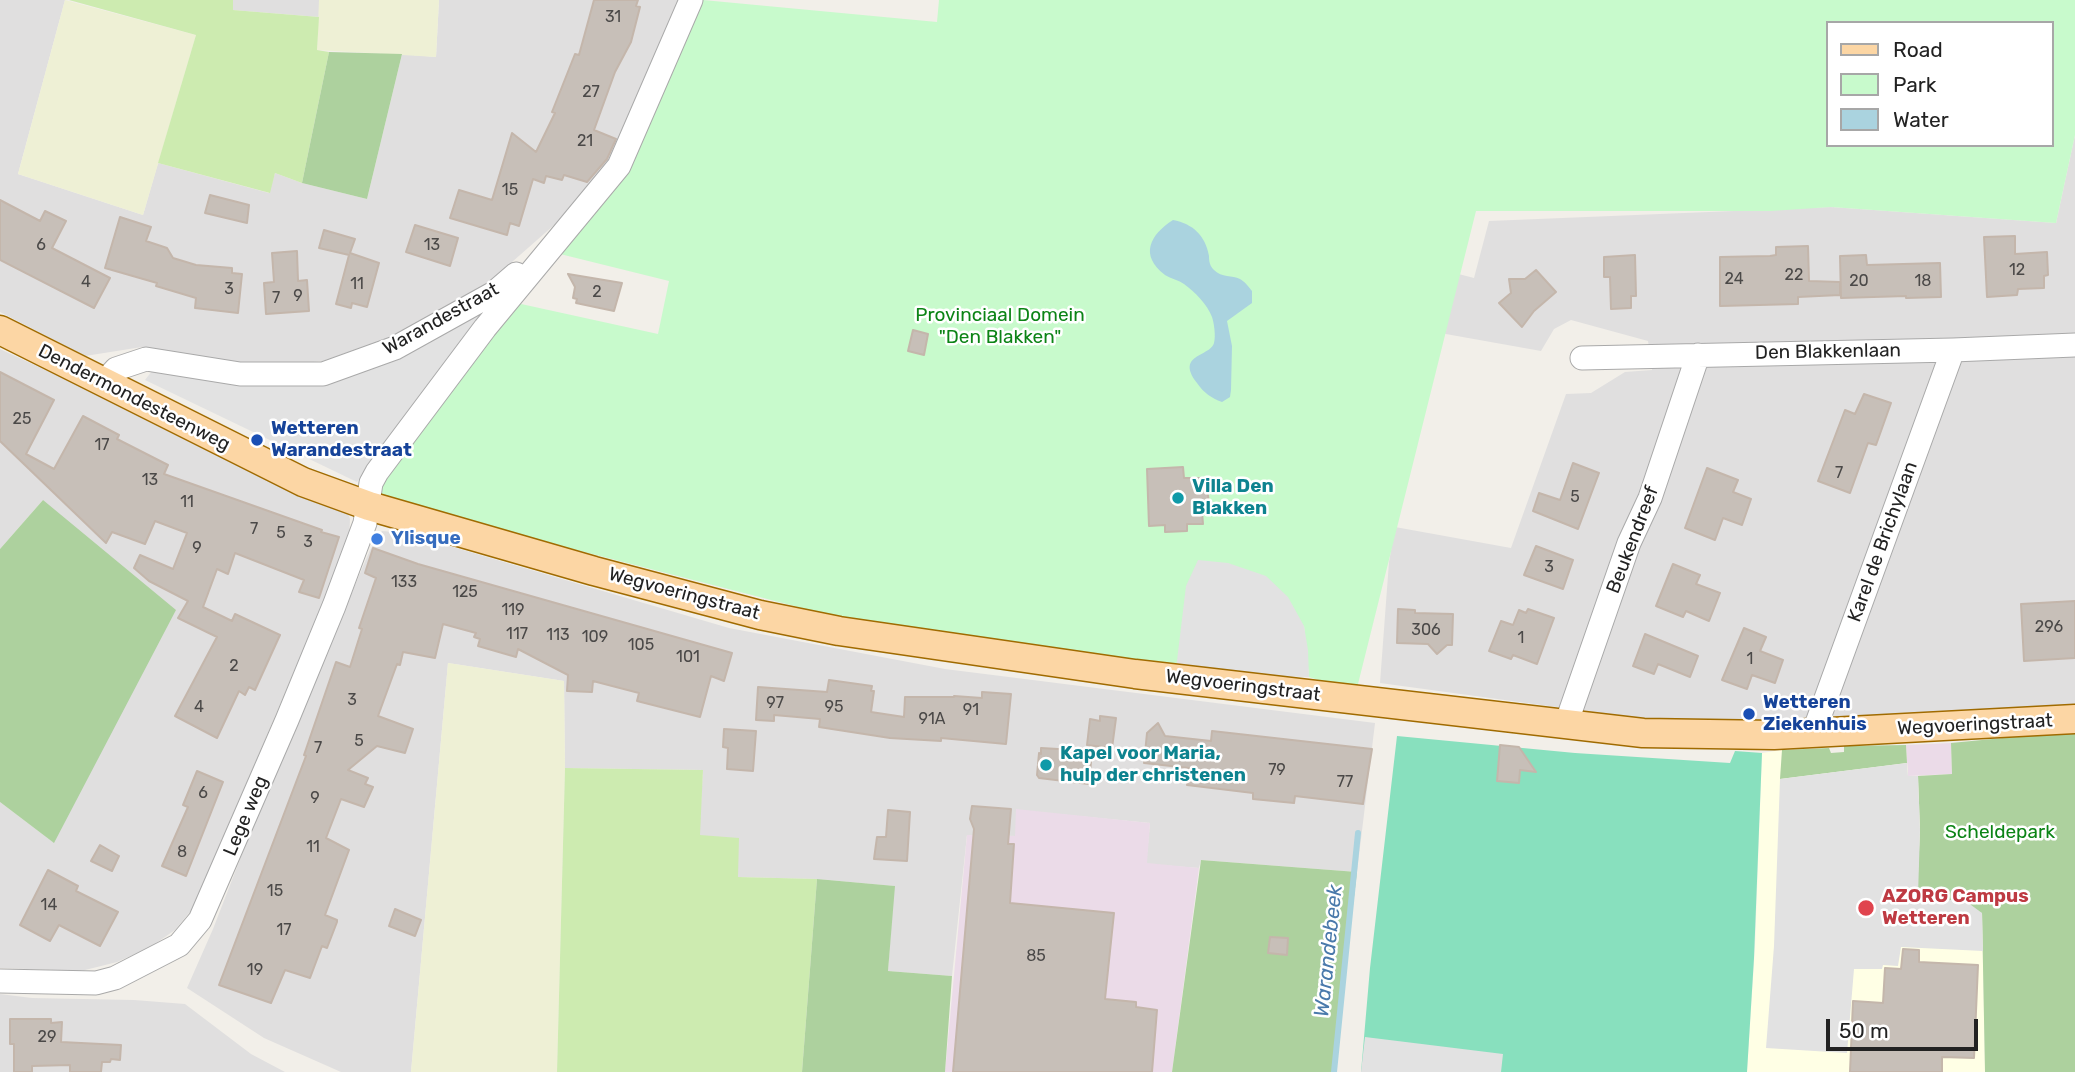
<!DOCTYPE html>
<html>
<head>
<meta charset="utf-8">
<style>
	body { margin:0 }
	#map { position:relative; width:2075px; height:1072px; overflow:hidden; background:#f2efe9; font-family:Rubik,sans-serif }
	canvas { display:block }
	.legend { position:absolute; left:1826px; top:21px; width:228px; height:126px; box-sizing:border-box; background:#fff; border:2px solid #a7a7a7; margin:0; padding:9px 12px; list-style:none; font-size:21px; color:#222 }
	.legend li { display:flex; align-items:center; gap:14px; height:35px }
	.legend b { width:35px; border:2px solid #a7a7a7 }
	.scale { position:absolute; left:1826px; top:1019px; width:152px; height:32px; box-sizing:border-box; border:4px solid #222; border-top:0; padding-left:9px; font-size:21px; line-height:24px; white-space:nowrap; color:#222; -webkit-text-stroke:5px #fff; paint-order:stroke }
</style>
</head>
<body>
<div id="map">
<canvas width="2075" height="1072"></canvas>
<ul class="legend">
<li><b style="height:9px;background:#fcd6a4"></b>Road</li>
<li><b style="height:19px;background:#c8facc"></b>Park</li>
<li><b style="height:19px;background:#aad3df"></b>Water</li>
</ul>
<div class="scale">50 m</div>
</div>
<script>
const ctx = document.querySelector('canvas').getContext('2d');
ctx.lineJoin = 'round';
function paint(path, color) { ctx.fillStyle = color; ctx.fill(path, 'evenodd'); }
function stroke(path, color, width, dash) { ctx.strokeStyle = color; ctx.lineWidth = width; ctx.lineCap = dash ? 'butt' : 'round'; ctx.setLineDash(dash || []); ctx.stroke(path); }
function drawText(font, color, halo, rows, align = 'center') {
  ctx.font = font + ' Rubik,sans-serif'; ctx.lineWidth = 5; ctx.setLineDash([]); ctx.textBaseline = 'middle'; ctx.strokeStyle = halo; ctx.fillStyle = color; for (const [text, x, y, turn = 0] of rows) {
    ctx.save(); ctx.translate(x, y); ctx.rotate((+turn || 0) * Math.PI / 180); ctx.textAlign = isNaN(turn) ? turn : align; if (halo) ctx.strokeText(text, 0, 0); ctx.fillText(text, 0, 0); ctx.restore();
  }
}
const residential = new Path2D(`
	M0 0H65L18 174 143 215 158 163 269 193 275 173 302 183 367 199 402 54 436 57 439 0H682L621 156 578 204 487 284 392 337 323 361 285 365 242 364 142 347 85 356 0 312Z
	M233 0H319V17L233 10Z
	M2075 135V708L1688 725 1380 683 1389 562 1395 527 1511 548 1566 394 1591 393 1625 372 1652 370 1648 341 1571 320 1554 329 1541 351 1429 331 1439 269 1474 278 1489 221 1831 207 2056 223Z
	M0 349 347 510 350 519 349 542 194 907 175 930 149 948 117 962 81 971 0 968V802L53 842 43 500 0 549Z
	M382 531 405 533 729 628 945 669 1375 723 1357 872 1201 860 1199 868 1146 864 1150 823 1016 810V836L967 835 952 976 888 971 894 886 817 879 738 877 699 835 703 770 565 768 564 681 448 663 411 1072H341L264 1038 187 988 213 929 268 787 370 550Z
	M0 994 32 998 134 1000 185 1004 251 1054 285 1072H0Z`);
const industrial = new Path2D(`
	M1951 743 1952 774 1908 776 1906 745Z
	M1016 809 1150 823 1147 863 1199 868 1172 1072H945L967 835 1015 836Z`);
const education = new Path2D(`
	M1782 750 1781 779 1907 763 1908 776H1918L1920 830 1918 896 1982 913 1985 1072H1747L1755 947 1762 753Z`);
const farmland = new Path2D(`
	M65 0 196 35 143 215 18 174Z
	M319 0H439L436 57 317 50Z
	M448 663 564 681 565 768 557 1072H411Z`);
const grass = new Path2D(`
	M69 0H233V10L319 17 317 50 329 52 302 183 275 173 270 193 158 163 196 35Z
	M565 768 703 770 700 835 739 838 738 877 817 879 802 1072H557Z`);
const forest = new Path2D(`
	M329 52 402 54 367 199 302 183Z
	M43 500 176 610 54 843 0 802V549Z
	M2075 731V1072H1985L1982 913 1917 896 1920 830 1918 776 1952 774 1951 743Z
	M1906 745 1907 763 1780 779 1782 750 1829 748 1831 753 1844 752V746Z
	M1201 860 1357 872 1333 1072H1172Z
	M817 879 895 886 888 971 952 976 945 1072H802Z`);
const park = new Path2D(`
	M703 0 937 22 939 0H2075V135L2056 223 1831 207 1771 211H1476L1356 692 1309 677 1304 626 1176 669 841 618 569 548 377 494 392 456 512 302 658 334 669 281 556 253 630 166ZM1828 23H2052V145H1828Z`);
const pitch = new Path2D(`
	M1397 736 1575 753 1730 763 1735 751 1762 753 1754 958 1747 1072H1361L1370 968Z`);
const parking = new Path2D(`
	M487 310 357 482 145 380 152 371 240 382 396 359Z
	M1198 560 1228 563 1266 576 1288 597 1304 626 1308 650 1309 677 1232 675 1176 669 1186 586Z
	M1907 763 1908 776H1918L1920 830 1918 896 1967 902 1982 913 1983 951 1901 947 1898 966 1883 965 1882 969H1854L1847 1053 1766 1048 1774 946 1780 779Z
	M1365 1037 1503 1054 1501 1072H1361Z`);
const water = new Path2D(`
	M1173 220C1193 224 1205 235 1209 256 1209 262 1210 266 1214 270 1222 278 1232 275 1240 279 1244 281 1249 287 1252 291V303L1227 321 1232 346 1231 390 1230 397 1222 402C1211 398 1204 393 1197 383 1175 354 1210 357 1214 343 1216 336 1214 323 1212 317 1207 304 1195 292 1184 284 1179 280 1171 279 1165 275 1139 255 1150 235 1173 220Z`);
const stream = new Path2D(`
	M1334 1072 1358 833`);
const building = new Path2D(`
	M594 0H638L636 6 640 7 631 42 615 72 594 130 616 139 607 159 587 182 564 175 562 180 546 176 544 183 533 179 519 226 510 223 507 235 450 218 459 190 492 200 512 133 536 152 555 113 552 112 575 54 579 55Z
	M210 195 249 205 247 223 205 213Z
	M0 200 40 221 45 211 66 221 52 248 110 278 94 308 0 260Z
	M120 217 151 227 146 241 167 248 173 258 196 265 232 268V273L242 274 238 313 195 308 196 298 156 286 157 283 105 268Z
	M415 225 458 238 450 266 406 252Z
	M324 230 355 239 350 253 379 263 367 307 352 303 351 308 336 304 349 255 319 248Z
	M2015 236V254L2047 252 2048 275 2044 276V288L2018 289 2017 295 1987 297 1984 237Z
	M1808 246 1809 281 1840 282V295L1798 297V304L1720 306V257L1770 256 1776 255V247Z
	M297 251 298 281 307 280 309 311 266 314 264 283 274 282 272 253Z
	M1635 255 1636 296H1631V308L1611 309 1610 277H1604V257Z
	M1866 255 1867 265 1940 263 1941 297 1906 298V296L1841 298 1840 256Z
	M1536 270 1556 292 1534 311 1522 327 1499 303 1511 293 1509 279H1525Z
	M568 274 622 283 614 311 576 303 577 299 573 298 575 287Z
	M913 330 928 334 924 355 908 351Z
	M0 372 54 400 26 454 54 469 83 416 119 435 117 439 168 465 164 474 322 530 321 532 339 537 319 598 299 592 304 580 235 553 228 574 217 569 203 607 232 621 235 614 280 635 255 690 249 687 245 695 239 691 217 738 175 716 217 637 178 618 188 601 149 581 134 568 140 555 173 569 187 533 155 521 145 544 112 532 106 543 0 441Z
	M1864 394 1891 403 1876 445 1868 443 1850 493 1818 481 1845 410 1855 414Z
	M1573 463 1599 473 1578 529 1533 511 1539 493 1560 500Z
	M1183 467 1184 478H1206L1209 504H1205V511L1202 512 1203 524H1187V531L1165 532V525L1149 526 1147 469Z
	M1707 468 1738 480 1733 492 1751 499 1742 525 1723 518 1715 540 1685 528Z
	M1536 546 1573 560 1563 589 1524 575Z
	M373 548 418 564 732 653 724 681 711 676 700 717 637 701 639 693 593 681 592 692 567 691 568 675 518 649 516 657 478 646 480 639 474 637 476 633 443 624 435 658 403 652 400 665 397 664 378 716 413 729 405 753 377 746 348 770 368 778 365 784 373 787 364 807 341 799 326 838 349 850 325 915 337 920V922L327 948 322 946 310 978 285 970 271 1003 219 985 306 756 304 755 336 662 350 667 362 629 359 628 376 578 365 573Z
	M1673 564 1700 575 1696 584 1720 593 1709 621 1686 611 1683 617 1656 606Z
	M2075 601V658L2024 661 2021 604Z
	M1398 609 1415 610V613L1453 614 1452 645H1447L1437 654 1428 644 1397 643Z
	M1528 609 1554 618 1537 664 1513 655 1511 659 1489 651 1501 621 1513 625 1519 610 1526 613Z
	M1744 628 1766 637 1760 651 1783 660 1775 683 1752 675 1747 689 1722 680Z
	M1645 634 1698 656 1690 677 1658 664 1654 674 1633 666Z
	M829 680 872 686 871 691H874L871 712 904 717 905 697H954V696L982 698V692L1011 694 1006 744 941 738V741L890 738 819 727 820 719 774 715V721L756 720 758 687 827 692Z
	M1100 716 1116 718 1112 748 1087 745 1090 719 1100 721Z
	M1158 723 1165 736 1211 741 1212 731 1372 749 1363 804 1295 796 1294 803 1253 799V793L1187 785 1189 768 1144 763 1147 733Z
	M724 729 756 731 753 771 727 769 728 748 723 747Z
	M1500 745 1519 747 1536 772 1520 770 1519 783 1497 781Z
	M1041 748 1092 751 1089 784 1039 778 1037 775 1039 753 1041 754Z
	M197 771 223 782 186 876 162 866 188 807 183 805Z
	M972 806 1011 809 1008 844H1014L1010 903 1114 913 1105 999 1136 1002V1007L1157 1010 1152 1072H953L974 829 970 819Z
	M888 810 910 812 907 861 874 859 877 837H886Z
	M100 845 119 856 112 871 91 861Z
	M48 870 78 886 76 891 118 912 100 946 59 925 50 941 20 925Z
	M395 909 421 920 415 936 389 926Z
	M1270 937 1288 938 1287 955 1268 953Z
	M1903 949 1919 950V962L1978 965 1974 1058 1942 1057V1072H1850L1853 1001 1883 1003 1885 968 1901 969Z
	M10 1019H51V1023L62 1022 61 1042 121 1045 120 1060 111 1059 110 1062H102L101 1072H70V1065L32 1066V1072H14V1044H10Z`);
const minor = new Path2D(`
	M1582 358 1953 350 2075 345
	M103 383 116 369 146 359 240 374H323L395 348 494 293 516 274
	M1566 724 1629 543 1650 498 1698 355
	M1813 734 1953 350
	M0 981 96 983 115 978 179 945 200 920 287 720 334 606 365 523 371 483 377 472 485 328 619 166 691 0`);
const major = new Path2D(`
	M0 330 303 482 369 506 594 571 760 615 839 631 1135 674 1643 733 1774 735 2075 719`);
const markers = [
	[257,440,7,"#1a4fb4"],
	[1178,498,7,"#0f9aa8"],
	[377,539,7,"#3f7fe0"],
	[1749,714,7,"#1a4fb4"],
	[1046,765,7,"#0f9aa8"],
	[1866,908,9,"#e0444e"]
];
const numberNames = [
	["31",613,17],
	["27",591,92],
	["21",585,141],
	["15",510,190],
	["6",41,245],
	["13",432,245],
	["12",2017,270],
	["22",1794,275],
	["24",1734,279],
	["20",1859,281],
	["18",1923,281],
	["4",86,282],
	["11",357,284],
	["3",229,289],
	["2",597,292],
	["9",298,296],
	["7",276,298],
	["25",22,419],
	["17",102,445],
	["7",1839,473],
	["13",150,480],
	["5",1575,497],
	["11",187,502],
	["7",254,529],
	["5",281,533],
	["3",308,542],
	["9",197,548],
	["3",1549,567],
	["133",404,582],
	["125",465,592],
	["119",513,610],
	["296",2049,627],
	["306",1426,630],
	["117",517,634],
	["113",558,635],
	["109",595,637],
	["1",1521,638],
	["105",641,645],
	["101",688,657],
	["1",1750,659],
	["2",234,666],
	["3",352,700],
	["97",775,703],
	["4",199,707],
	["95",834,707],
	["91",971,710],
	["91A",932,719],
	["5",359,741],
	["7",318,748],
	["79",1277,770],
	["77",1345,782],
	["6",203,793],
	["9",315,798],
	["11",313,847],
	["8",182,852],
	["15",275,891],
	["14",49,905],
	["17",284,930],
	["85",1036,956],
	["19",255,970],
	["29",47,1037]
];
const parkNames = [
	["Provinciaal Domein",1000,316],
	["\"Den Blakken\"",1000,338],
	["Scheldepark",2000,833]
];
const streetNames = [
	["Warandestraat",441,319,-29],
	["Den Blakkenlaan",1828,352,-1],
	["Dendermondesteenweg",134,398,27],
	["Beukendreef",1633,540,-69],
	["Karel de Brichylaan",1883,542,-70],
	["Wegvoeringstraat",684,594,15],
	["Wegvoeringstraat",1243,686,7],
	["Wegvoeringstraat",1975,725,-3],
	["Lege weg",246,816,-67]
];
const transitNames = [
	["Wetteren",271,429],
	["Warandestraat",271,451],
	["Wetteren",1763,703],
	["Ziekenhuis",1763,725]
];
const cultureNames = [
	["Villa Den",1192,487],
	["Blakken",1192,509],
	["Kapel voor Maria,",1060,754],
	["hulp der christenen",1060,776]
];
const shopNames = [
	["Ylisque",391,539]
];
const healthNames = [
	["AZORG Campus",1882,897],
	["Wetteren",1882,919]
];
const waterNames = [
	["Warandebeek",1329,951,-84]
];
paint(residential, '#e0dfdf');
paint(industrial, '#ebdbe8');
paint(education, '#ffffe5');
paint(farmland, '#eef0d5');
paint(grass, '#cdebb0');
paint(forest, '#add19e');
paint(park, '#c8facc');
paint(pitch, '#88e0be');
paint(parking, '#e2e2e2');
paint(water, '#aad3df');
stroke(stream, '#aad3df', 6);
paint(building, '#c7bfb8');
stroke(building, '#c4b6ab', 2);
stroke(minor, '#a9a9a9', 25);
stroke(major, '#a06b00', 31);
stroke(minor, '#fff', 23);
stroke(major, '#fcd6a4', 28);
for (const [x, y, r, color] of markers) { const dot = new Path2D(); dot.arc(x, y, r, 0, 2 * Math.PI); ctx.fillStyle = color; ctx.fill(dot); stroke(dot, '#fff', 2.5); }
drawText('16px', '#4b4948', null, numberNames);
drawText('19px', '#0c8416', '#fff', parkNames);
drawText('19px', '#222', '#fff', streetNames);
drawText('bold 19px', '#164399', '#fff', transitNames, 'left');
drawText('bold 19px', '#0d838f', '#fff', cultureNames, 'left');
drawText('bold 19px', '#366cbe', '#fff', shopNames, 'left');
drawText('bold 19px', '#be3a42', '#fff', healthNames, 'left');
drawText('italic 21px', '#4a7aab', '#fff', waterNames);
</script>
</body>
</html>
